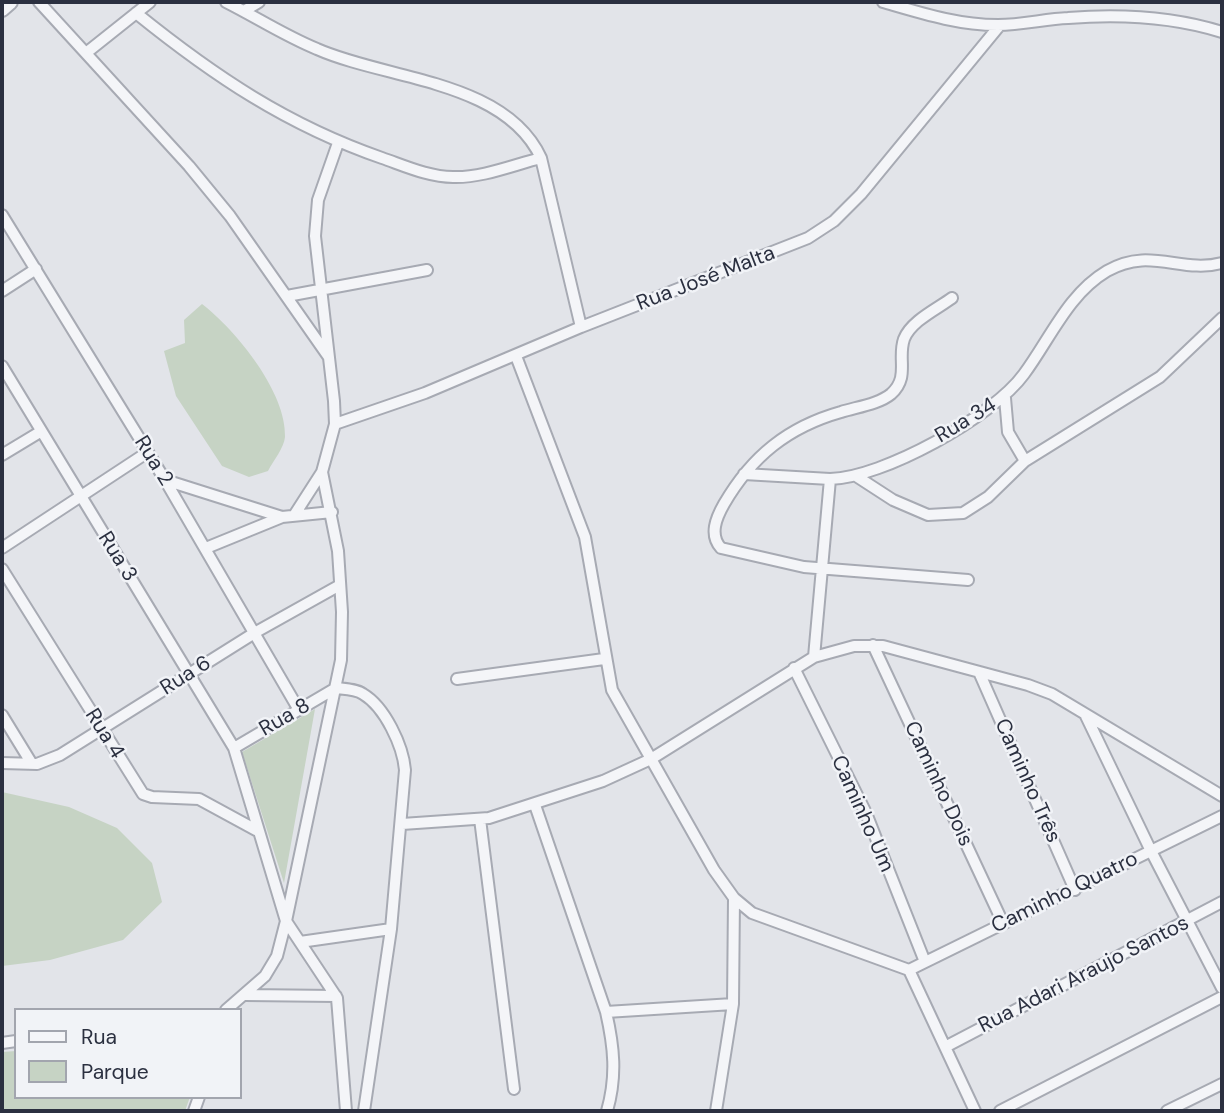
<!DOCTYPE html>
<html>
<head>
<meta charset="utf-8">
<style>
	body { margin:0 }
	#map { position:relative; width:1224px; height:1113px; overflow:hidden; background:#e2e4e9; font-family:"DM Sans",sans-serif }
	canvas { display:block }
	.frame { position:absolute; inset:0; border:4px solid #2b3040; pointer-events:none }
	.legend { position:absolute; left:14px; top:1008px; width:228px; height:91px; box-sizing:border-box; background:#f1f3f7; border:2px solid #a2a5ae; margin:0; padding:9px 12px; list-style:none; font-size:21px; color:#2b3040 }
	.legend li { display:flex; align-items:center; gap:14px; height:35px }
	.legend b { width:35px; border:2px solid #a2a5ae }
</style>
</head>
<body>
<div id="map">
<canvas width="1224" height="1113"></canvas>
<div class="frame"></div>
<ul class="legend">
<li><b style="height:9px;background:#f4f5f8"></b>Rua</li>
<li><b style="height:19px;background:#c6d3c4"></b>Parque</li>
</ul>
</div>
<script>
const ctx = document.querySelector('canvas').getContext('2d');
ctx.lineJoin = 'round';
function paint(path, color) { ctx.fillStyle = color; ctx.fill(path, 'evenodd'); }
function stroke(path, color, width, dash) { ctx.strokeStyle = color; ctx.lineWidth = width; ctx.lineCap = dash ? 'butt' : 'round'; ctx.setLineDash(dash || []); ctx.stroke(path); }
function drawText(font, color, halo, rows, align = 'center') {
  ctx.font = font + ' "DM Sans",sans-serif'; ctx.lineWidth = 5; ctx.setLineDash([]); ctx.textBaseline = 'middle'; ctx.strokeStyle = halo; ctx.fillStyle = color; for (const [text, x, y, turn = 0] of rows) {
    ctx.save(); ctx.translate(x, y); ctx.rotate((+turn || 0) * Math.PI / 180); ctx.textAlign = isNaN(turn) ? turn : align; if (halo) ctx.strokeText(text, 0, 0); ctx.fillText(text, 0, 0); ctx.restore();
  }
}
const green = new Path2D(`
	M202 304C236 330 287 393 285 437 284 448 273 461 268 471L249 477 222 466 176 396 164 351 185 343 184 320Z
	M315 709 284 883 242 752Z
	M2 792 69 807 117 828 152 863 162 902 123 940 50 960 2 966Z
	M16 1051V1097H190L185 1111H2V1052Z`);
const minor = new Path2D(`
	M39 2 189 166 230 216 328 356
	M226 2C256 17 285 36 317 49 387 80 505 80 541 158L581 327
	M883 2C921 13 958 25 998 25 1022 25 1045 19 1068 18 1118 14 1174 17 1222 32
	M244 11 259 2
	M136 13C214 76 287 125 382 158 405 166 429 177 453 177 482 178 513 165 541 158
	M86 53 150 2
	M338 143 318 200 315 236 334 401 335 424 322 472 338 551 342 612 341 660 286 921 337 998 346 1111
	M2 215 165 480 299 710
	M2 291 36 269
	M287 296 427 270
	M952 298C937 309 911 321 904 339 897 359 910 377 891 394 879 404 857 407 841 412 788 427 752 456 724 504 716 518 709 535 721 548L804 567 968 580
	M516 356 585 537 612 690 714 870 734 898 752 913 909 970 975 1111
	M2 366 234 748 286 921 277 956 265 976 226 1010
	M1005 398 1008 432 1025 461
	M335 424 425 393 581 327 808 238 834 221 861 194 1000 25
	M2 455 40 432
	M744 474 830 479
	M856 476 893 500 928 515 963 513 988 497 1025 461 1160 377 1222 318
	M165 480 282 517
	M295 514 322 472
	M2 548 148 452
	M206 548 282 517 332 512
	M2 569 143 794 152 797 199 799 256 830
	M873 645 1003 923
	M814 657 830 479C882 478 993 417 1024 374 1050 339 1068 294 1107 271 1150 246 1181 274 1222 263
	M794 668 866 813 925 962
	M979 672 1075 890
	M457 679 604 659
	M336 688C345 689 356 689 363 694 385 707 403 746 405 770L391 929 364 1111
	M2 715 32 764
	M1086 716 1151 851 1222 988
	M234 748 336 688
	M2 763 37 764 60 755 256 632 340 585
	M535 805 606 1012C614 1047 617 1076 607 1111
	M480 819 514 1089
	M402 824 489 818 603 781 651 759 814 657 854 646H883L1028 685 1052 694 1222 796
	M300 942 391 929
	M909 970 1222 816
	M246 995 336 996
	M606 1012 733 1004
	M2 1043 16 1041
	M945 1047 1222 902
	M194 1111 199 1097
	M716 1111 733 1004 734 898
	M1000 1111 1222 997
	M1167 1111 1222 1084`);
const tertiary = new Path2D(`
	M2 9 10 2`);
const streetNames = [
	["Rua José Malta",706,279,-21],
	["Rua 34",966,421,-31],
	["Rua 2",153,461,58],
	["Rua 3",117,557,58],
	["Rua 6",186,676,-32],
	["Rua 8",285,718,-30],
	["Rua 4",104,734,58],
	["Caminho Três",1027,781,66],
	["Caminho Dois",938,784,65],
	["Caminho Um",862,814,66],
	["Caminho Quatro",1065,893,-26],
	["Rua Adari Araujo Santos",1084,975,-27]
];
paint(green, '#c6d3c4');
stroke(minor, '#a7aab3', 14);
stroke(tertiary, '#a7aab3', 18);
stroke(minor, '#f4f5f8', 10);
stroke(tertiary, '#f4f5f8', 14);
drawText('21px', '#2b3040', '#f1f3f7', streetNames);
</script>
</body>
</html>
